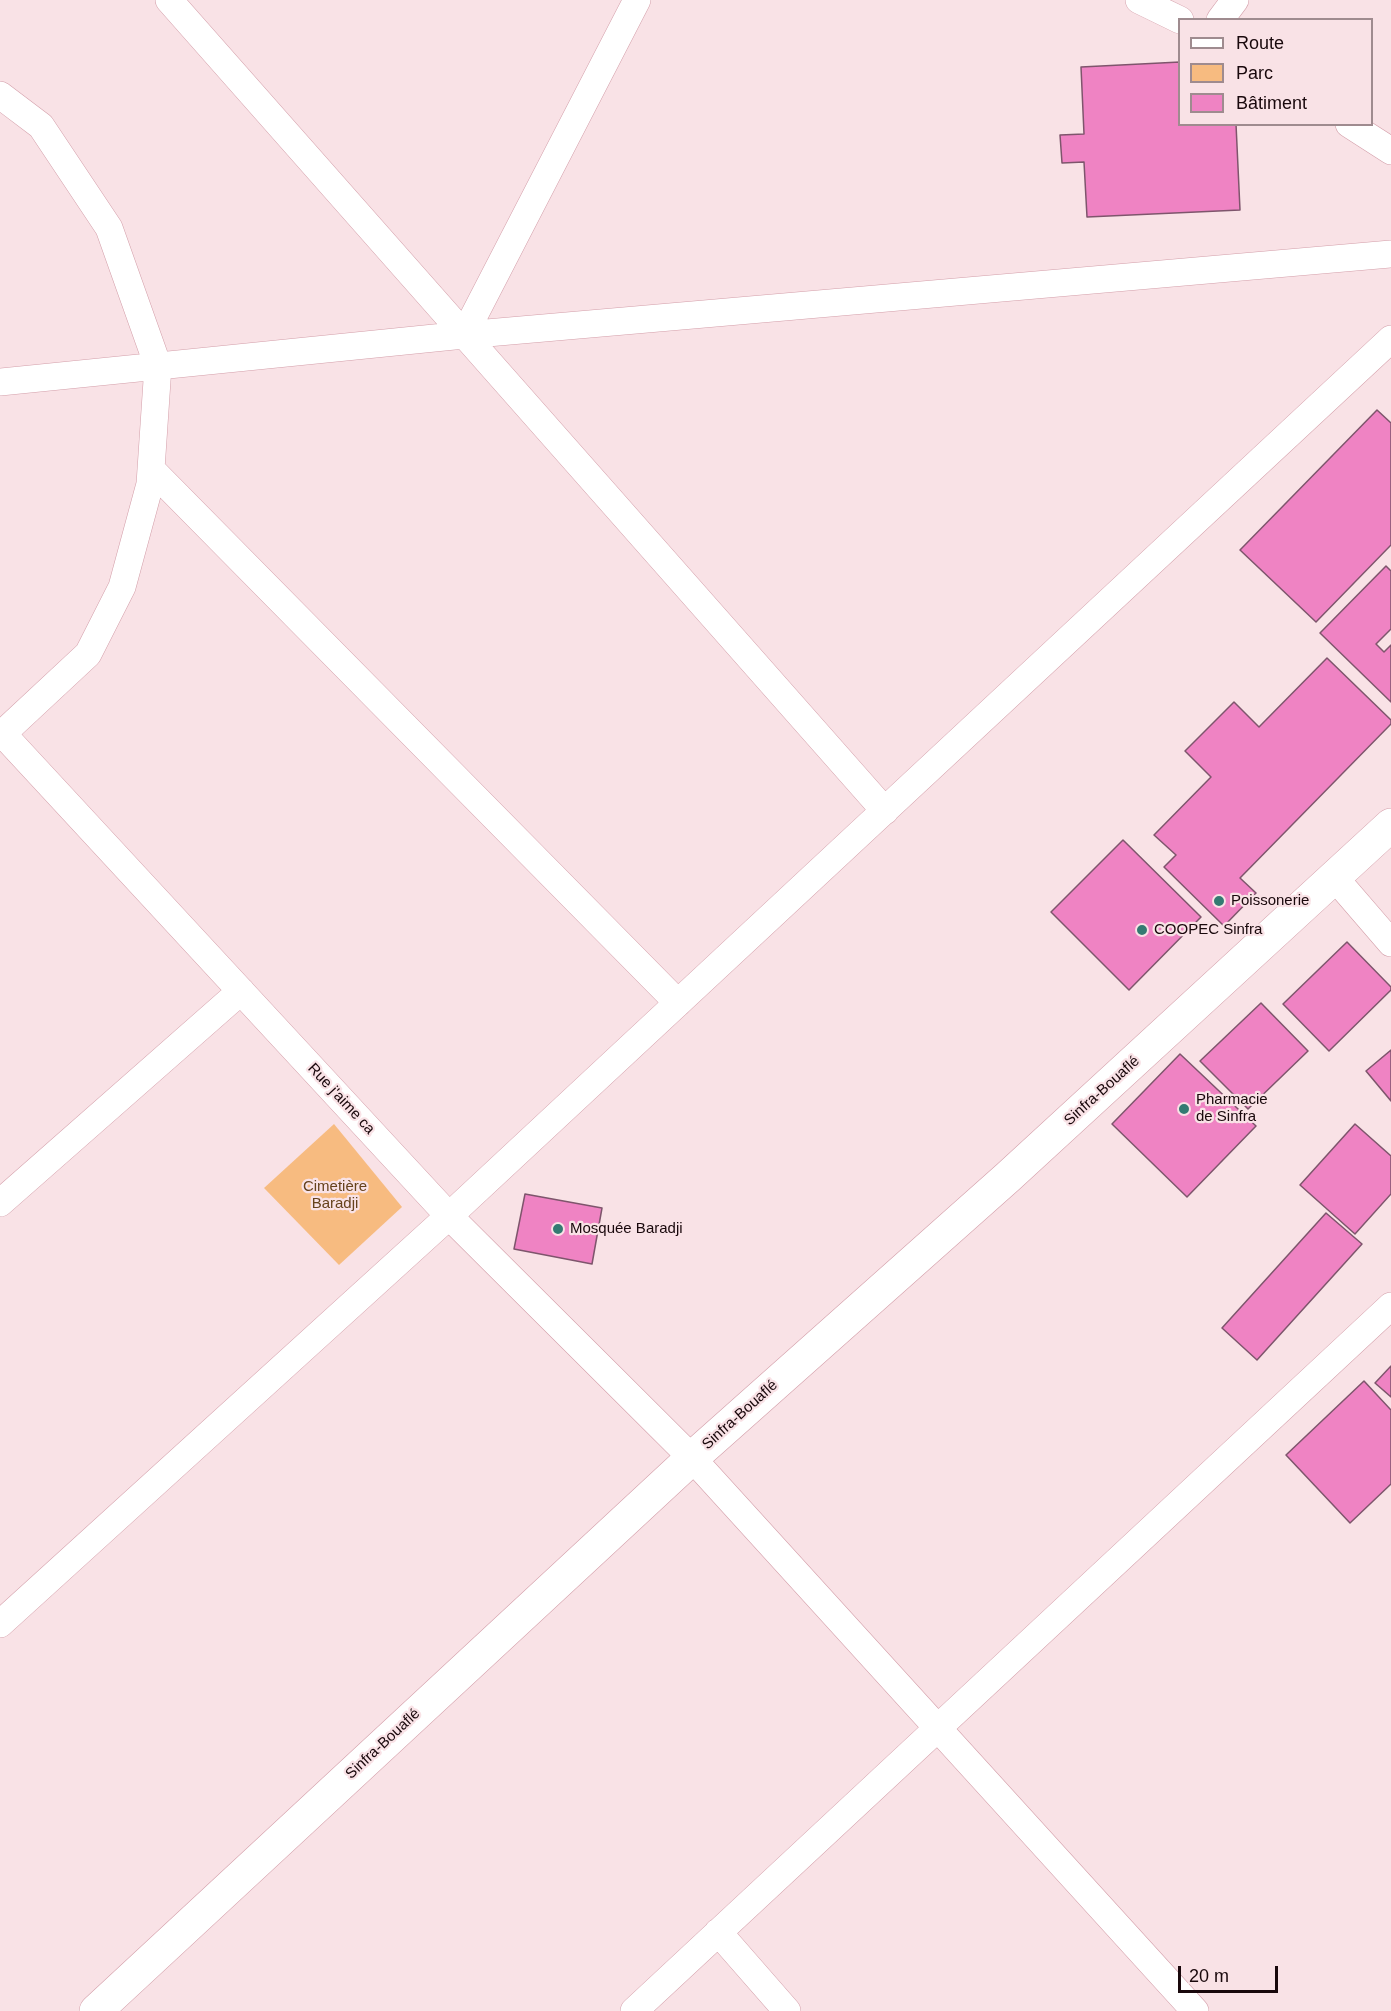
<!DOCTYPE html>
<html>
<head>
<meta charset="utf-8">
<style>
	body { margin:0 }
	#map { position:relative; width:1391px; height:2011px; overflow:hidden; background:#f9e2e6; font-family:Helvetica,sans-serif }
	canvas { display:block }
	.legend { position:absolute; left:1178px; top:18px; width:195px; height:108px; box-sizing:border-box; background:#f9e2e6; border:2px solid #9f8b8f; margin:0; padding:8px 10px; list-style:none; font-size:18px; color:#19080c }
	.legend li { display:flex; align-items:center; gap:12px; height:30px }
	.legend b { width:30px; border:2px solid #9f8b8f }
	.scale { position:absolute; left:1178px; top:1966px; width:100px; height:27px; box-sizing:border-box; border:3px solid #19080c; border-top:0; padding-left:8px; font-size:18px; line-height:21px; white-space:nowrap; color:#19080c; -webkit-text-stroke:4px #f9e2e6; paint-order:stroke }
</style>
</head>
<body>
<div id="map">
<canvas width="1391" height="2011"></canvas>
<ul class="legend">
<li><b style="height:8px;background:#fff"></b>Route</li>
<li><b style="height:16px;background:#f7bb80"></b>Parc</li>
<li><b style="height:16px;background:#ef83c3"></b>Bâtiment</li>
</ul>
<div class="scale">20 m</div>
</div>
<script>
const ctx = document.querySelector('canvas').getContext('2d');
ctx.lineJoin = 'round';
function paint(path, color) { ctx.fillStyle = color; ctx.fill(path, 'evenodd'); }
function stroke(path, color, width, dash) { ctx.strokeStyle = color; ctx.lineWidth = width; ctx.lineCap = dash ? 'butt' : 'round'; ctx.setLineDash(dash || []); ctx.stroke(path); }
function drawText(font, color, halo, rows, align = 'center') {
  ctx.font = font + ' Helvetica,sans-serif'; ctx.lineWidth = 4.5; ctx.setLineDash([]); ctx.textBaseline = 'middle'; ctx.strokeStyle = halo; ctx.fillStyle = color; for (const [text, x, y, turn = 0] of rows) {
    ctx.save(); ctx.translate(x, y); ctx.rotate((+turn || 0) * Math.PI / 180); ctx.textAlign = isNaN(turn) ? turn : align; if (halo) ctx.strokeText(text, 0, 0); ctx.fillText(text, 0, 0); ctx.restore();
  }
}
const green = new Path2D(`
	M334 1124 402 1207 339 1265 264 1188Z`);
const building = new Path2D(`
	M1180 62V124H1236L1240 210 1087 217 1084 162 1062 163 1060 135 1084 134 1081 67Z
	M1377 410 1391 423V545L1316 622 1240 550Z
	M1386 566 1391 571V629L1376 644 1384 652 1391 645V702L1320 633Z
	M1327 658 1391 720V724L1240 878 1256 893 1224 926 1164 867 1176 855 1154 835 1211 777 1185 751 1234 702 1259 727Z
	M1123 840 1201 917 1129 990 1051 912Z
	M1347 942 1391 987V990L1329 1051 1283 1004Z
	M1261 1003 1308 1051 1248 1109 1200 1061Z
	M1391 1050V1101L1366 1071Z
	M1180 1054 1256 1126 1187 1197 1112 1124Z
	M1355 1124 1391 1156V1194L1355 1234 1300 1185Z
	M525 1194 602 1208 592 1264 514 1249Z
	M1326 1213 1362 1244 1257 1360 1222 1328Z
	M1391 1366V1397L1375 1383Z
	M1364 1381 1391 1410V1484L1350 1523 1286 1455Z`);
const minor = new Path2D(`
	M169 0 885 811
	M1139 0 1180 20
	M1220 20 1235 0
	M0 95 41 126 109 228 158 366 150 484 122 587 88 654 0 736
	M1349 124 1391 151
	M464 335 637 0
	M0 382 464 335 1391 254
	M151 469 678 1003
	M0 731 449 1216 692 1458 1195 2011
	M1335 878 1391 943
	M0 1203 241 991
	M0 1624 449 1216 1391 339
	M718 1932 787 2011
	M634 2011 1391 1306`);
const secondary = new Path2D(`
	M96 2011 692 1458 1008 1177 1391 825`);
const markers = [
	[1219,901,6,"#347a72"],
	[1142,930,6,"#347a72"],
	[1184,1109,6,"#347a72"],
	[558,1229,6,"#347a72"]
];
const poiNames = [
	["Poissonerie",1231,901],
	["COOPEC Sinfra",1154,930],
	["Pharmacie",1196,1100],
	["de Sinfra",1196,1117],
	["Mosquée Baradji",570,1229]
];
const streetNames = [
	["Sinfra-Bouaflé",1102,1091,-42],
	["Rue j'aime ca",341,1099,47],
	["Sinfra-Bouaflé",740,1415,-42],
	["Sinfra-Bouaflé",383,1744,-43]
];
const parkNames = [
	["Cimetière",335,1187],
	["Baradji",335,1204]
];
paint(green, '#f7bb80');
paint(building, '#ef83c3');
stroke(building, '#7e556c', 1.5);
stroke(minor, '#d39ea9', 28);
stroke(secondary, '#d39ea9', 34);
stroke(minor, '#fff', 27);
stroke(secondary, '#fff', 33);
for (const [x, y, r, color] of markers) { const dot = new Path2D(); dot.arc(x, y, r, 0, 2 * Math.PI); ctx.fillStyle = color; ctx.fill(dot); stroke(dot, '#f9e2e6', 2); }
drawText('15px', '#19080c', '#f9e2e6', poiNames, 'left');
drawText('15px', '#19080c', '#f9e2e6', streetNames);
drawText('15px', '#66421c', '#f9e2e6', parkNames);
</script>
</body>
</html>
